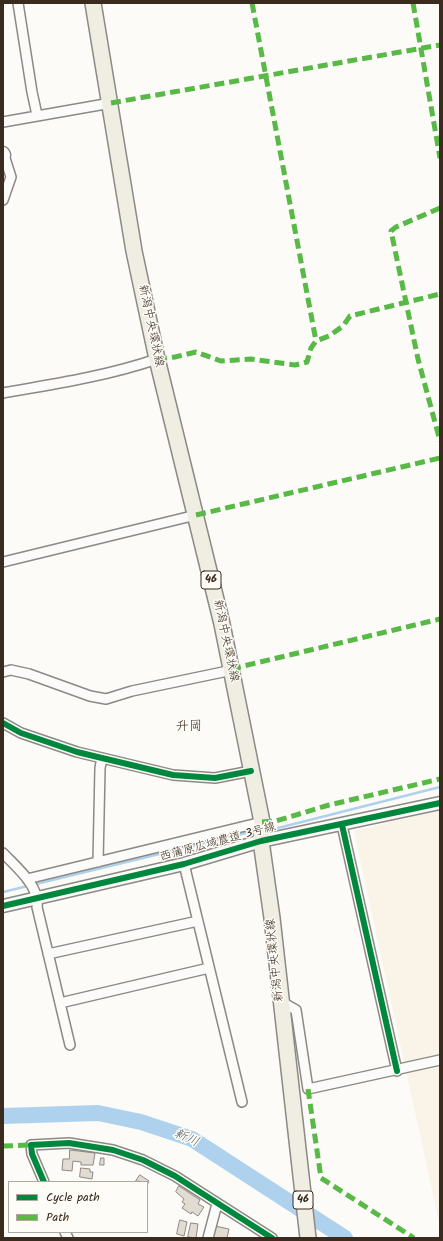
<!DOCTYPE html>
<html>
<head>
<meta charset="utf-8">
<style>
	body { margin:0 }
	#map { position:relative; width:443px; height:1241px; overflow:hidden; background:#fcfbf8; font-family:Kalam,sans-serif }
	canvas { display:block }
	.frame { position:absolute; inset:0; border:4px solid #3b2a1e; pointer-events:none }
	.legend { position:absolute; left:8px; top:1181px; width:140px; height:52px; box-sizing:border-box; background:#fdfcf7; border:1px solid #afa8a0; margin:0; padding:5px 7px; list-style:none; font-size:12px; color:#3b2a1e }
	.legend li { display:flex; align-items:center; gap:8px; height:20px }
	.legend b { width:20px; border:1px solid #afa8a0 }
</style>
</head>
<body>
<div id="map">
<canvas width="443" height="1241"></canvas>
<div class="frame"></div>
<ul class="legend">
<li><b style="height:5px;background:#00873e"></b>Cycle path</li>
<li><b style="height:5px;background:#58b947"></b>Path</li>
</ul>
</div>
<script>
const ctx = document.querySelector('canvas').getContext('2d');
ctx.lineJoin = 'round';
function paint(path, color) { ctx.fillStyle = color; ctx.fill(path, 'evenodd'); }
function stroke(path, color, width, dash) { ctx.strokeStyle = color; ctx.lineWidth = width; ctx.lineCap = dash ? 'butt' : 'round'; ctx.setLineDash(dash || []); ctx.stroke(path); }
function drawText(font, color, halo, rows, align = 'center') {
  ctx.font = font + ' Kalam,"Klee One",sans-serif'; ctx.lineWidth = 3; ctx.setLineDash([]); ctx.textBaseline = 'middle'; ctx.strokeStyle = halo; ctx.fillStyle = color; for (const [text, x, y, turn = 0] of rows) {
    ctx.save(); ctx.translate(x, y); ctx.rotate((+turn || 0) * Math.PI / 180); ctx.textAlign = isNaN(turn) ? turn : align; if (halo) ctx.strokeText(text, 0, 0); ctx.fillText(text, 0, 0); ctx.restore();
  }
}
const built = new Path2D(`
	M440 810V1227L354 831Z`);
const stream = new Path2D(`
	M278 828 440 787
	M3 892 250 832`);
const river = new Path2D(`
	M3 1116 98 1113 141 1122 192 1139 345 1238`);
const building = new Path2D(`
	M70 1150 95 1153 93 1165H81V1162L73 1161 72 1171 62 1170 63 1159H69Z
	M101 1158H104V1165H100Z
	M81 1168 90 1169V1172H93L92 1179 80 1177Z
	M140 1175 149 1181 147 1185V1182L136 1181Z
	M179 1186 200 1200 198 1204 204 1207 198 1216 192 1212 191 1214 182 1208 185 1204 182 1202 184 1199 176 1192Z
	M180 1220 187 1222 184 1236 177 1234Z
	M191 1223 198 1224 196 1238 188 1237Z
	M215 1226 229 1229 227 1238H212Z`);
const minor = new Path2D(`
	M18 3 32 92 37 115
	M3 122 111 103
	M3 200 11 177 4 155
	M3 393C55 384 107 376 157 359
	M3 562 196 515
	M3 672 11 670 29 674 90 696 106 699 132 691 223 672 231 669
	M3 723 21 733 77 752 173 775 215 778 251 771
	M342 825 397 1071
	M3 853C16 867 40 886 37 907L70 1045
	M98 862 100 768 102 758
	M184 864 242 1102
	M27 879 262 822
	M48 954 198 921
	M280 1001 296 1010 308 1089 440 1060
	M60 1003 209 968
	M44 1182 32 1154 31 1145 69 1143 113 1150 143 1160 175 1176 272 1238
	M65 1232 68 1238
	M208 1238 217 1204`);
const tertiary = new Path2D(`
	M3 153 4 155
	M3 906 184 864 261 841 440 803`);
const primary = new Path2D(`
	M93 3 134 251 157 359 222 624 262 822 261 841 272 918 308 1238`);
const quiet = new Path2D(`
	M252 3 316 341
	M413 3 440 158
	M111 103 440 45
	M440 208 396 227 391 231 418 359 440 441
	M157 359 175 357 196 352 221 361 251 359 295 365 307 362 311 348 316 341 329 336 343 326 350 316 440 294
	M196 515 440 458
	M231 669 440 619
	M262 822 276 821 329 805 440 779
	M308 1089 321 1178 414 1238
	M3 1146 31 1145`);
const cycleway = new Path2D(`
	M3 723 21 733 77 752 173 775 215 778 251 771
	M342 825 397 1071
	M3 906 184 864 261 841 440 803
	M44 1182 32 1154 31 1145 69 1143 113 1150 143 1160 175 1176 272 1238`);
const shields = [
	[211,580,20],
	[303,1200,20]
];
const shieldNames = [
	["46",211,580],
	["46",303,1200]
];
const streetNames = [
	["新潟中央環状線",150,326,78],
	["新潟中央環状線",225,641,78],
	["西蒲原広域農道 3号線",218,843,-15],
	["新潟中央環状線",276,960,-96]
];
const neighbourhoodNames = [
	["升岡",189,728]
];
const waterNames = [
	["新川",186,1139,24]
];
paint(built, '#f9f3e8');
stroke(stream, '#aed2ee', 2.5);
stroke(river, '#aed2ee', 16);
paint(building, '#e1dbd1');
stroke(building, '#8d8985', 1);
stroke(minor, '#8d8985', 12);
stroke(tertiary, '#8d8985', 15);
stroke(primary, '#8d8985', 18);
stroke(minor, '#fbfbf9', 9);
stroke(tertiary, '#fbfbf9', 12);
stroke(primary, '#f0ede3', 15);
stroke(quiet, '#58b947', 5, [10, 5]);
stroke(cycleway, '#00873e', 6);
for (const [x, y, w] of shields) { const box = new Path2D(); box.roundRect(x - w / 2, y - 9, w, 18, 3); ctx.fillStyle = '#fdfcf7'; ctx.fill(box); stroke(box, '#3b2a1e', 1); }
drawText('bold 11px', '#3b2a1e', null, shieldNames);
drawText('12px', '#3b2a1e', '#fdfcf7', streetNames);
drawText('13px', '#3b2a1e', '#fdfcf7', neighbourhoodNames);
drawText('italic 13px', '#53575b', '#fdfcf7', waterNames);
</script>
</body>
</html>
